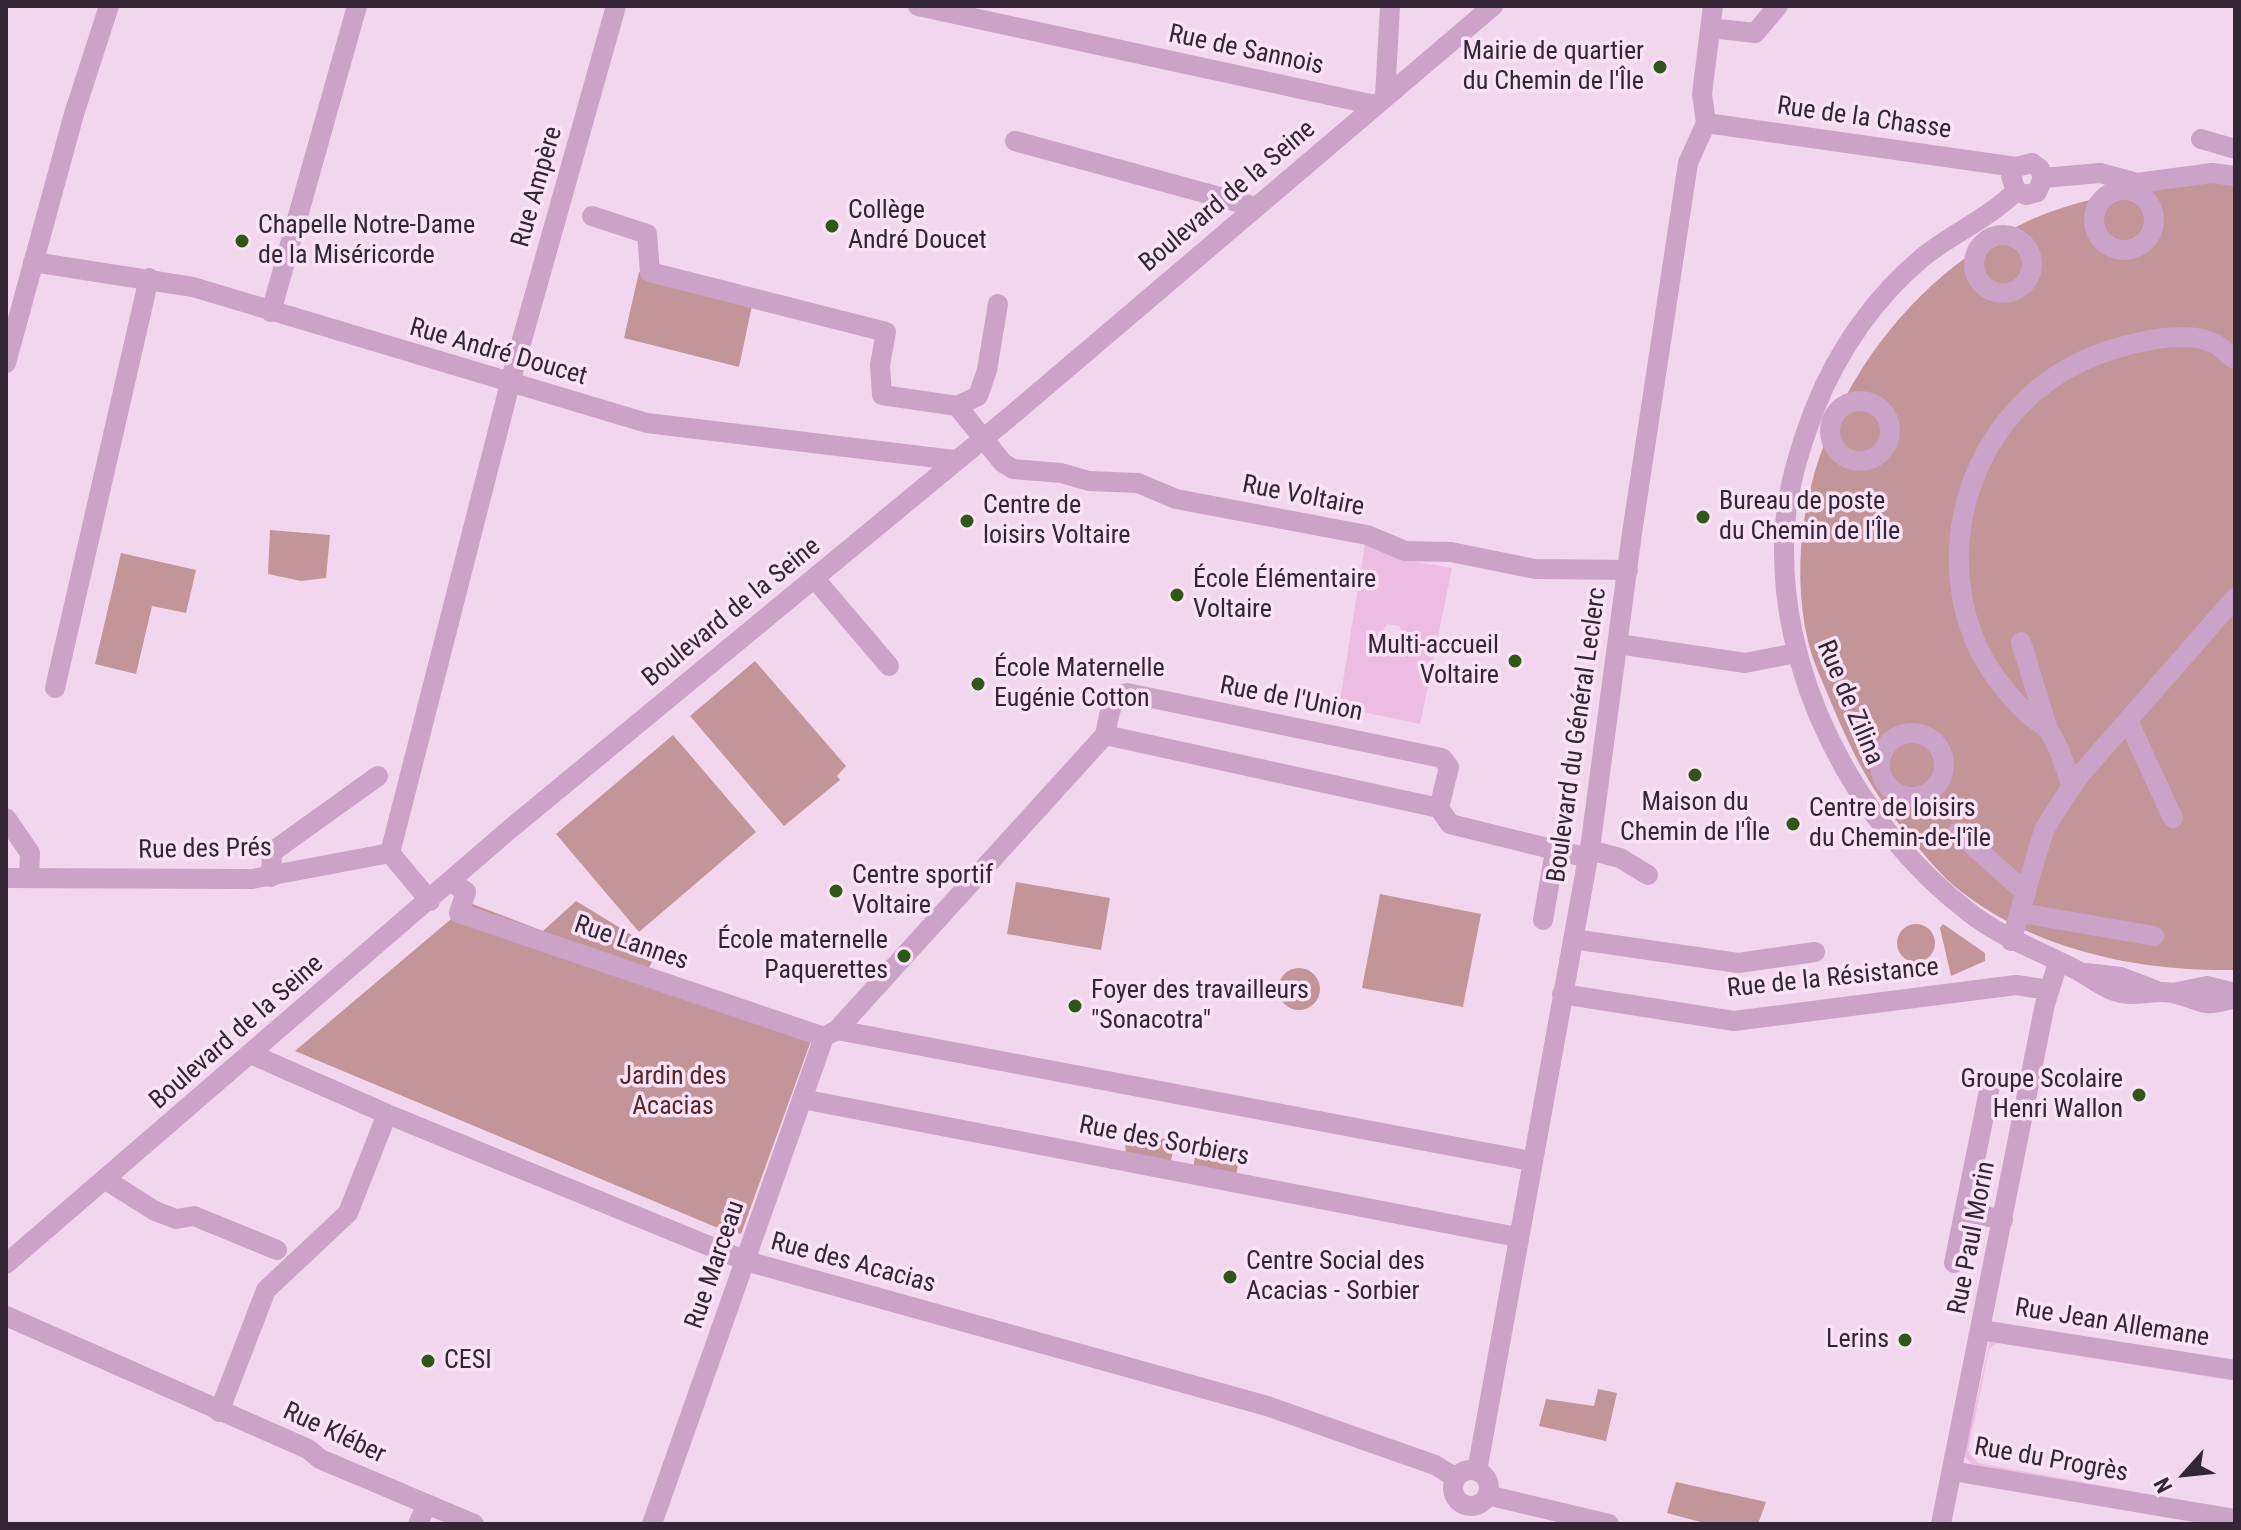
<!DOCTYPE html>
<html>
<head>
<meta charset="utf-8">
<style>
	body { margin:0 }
	#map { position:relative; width:2241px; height:1530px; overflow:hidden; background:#f2d6ee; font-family:"Roboto Condensed",sans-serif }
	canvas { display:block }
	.frame { position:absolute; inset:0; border:8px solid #342535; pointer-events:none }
	.north { position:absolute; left:2145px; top:1434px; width:80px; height:80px; -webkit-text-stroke:6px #fae2f6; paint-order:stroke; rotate:243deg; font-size:22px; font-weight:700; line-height:32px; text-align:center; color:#342535 }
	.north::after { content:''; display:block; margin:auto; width:28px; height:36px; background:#342535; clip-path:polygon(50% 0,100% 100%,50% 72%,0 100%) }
</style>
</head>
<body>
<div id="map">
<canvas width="2241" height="1530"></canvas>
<div class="frame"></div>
<div class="north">N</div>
</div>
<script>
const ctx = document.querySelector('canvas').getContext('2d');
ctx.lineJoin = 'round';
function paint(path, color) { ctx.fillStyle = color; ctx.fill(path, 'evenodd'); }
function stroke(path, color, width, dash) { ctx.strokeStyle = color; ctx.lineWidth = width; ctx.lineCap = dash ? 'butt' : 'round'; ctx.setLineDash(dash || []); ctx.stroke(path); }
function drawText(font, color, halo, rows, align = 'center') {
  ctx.font = font + ' "Roboto Condensed",sans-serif'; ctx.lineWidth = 7; ctx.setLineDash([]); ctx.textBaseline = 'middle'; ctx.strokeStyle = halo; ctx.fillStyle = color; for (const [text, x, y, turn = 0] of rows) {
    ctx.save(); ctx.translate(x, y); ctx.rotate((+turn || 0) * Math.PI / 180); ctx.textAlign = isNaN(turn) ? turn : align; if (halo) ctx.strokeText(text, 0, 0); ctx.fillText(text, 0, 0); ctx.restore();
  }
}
const green = new Path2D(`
	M2197 182 2235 183V970C2138 972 2029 949 1953 885 1934 868 1918 847 1902 828 1868 786 1848 744 1828 695 1821 678 1812 659 1808 641 1771 475 1874 294 2024 223 2079 197 2137 190 2197 182Z
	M639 272 753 301 739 367 624 338Z
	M270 530 330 535 326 578 301 581 268 574Z
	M121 553 196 570 186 613 152 606 136 674 95 664Z
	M755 661 846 766 837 776 840 780 784 826 690 716Z
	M673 735 756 832 639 932 556 834Z
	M1016 882 1110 898 1101 950 1007 934Z
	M1380 894 1481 914 1463 1007 1362 988Z
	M576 901 658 951 648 969 816 1027 741 1234 718 1228 295 1051 470 903 543 931Z
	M1943 924 1985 953V961L1951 976 1940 928Z
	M1897 943a19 19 0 1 1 38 0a19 19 0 1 1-38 0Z
	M1278 989a21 21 0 1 1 42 0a21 21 0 1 1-42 0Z
	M1124 1131 1176 1141 1170 1164 1126 1156Z
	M1197 1145 1240 1153 1236 1176 1193 1168Z
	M1598 1389 1617 1393 1606 1441 1539 1426 1546 1399 1594 1406Z
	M1676 1482 1766 1502 1758 1524H1708L1667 1513Z`);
const plaza = new Path2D(`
	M1365 544 1400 559 1452 568 1420 724 1339 707ZM1387 624 1399 626 1403 635 1396 645 1385 643 1382 632Z
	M1990 1340 2235 1377V1381L1997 1343 1989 1349 1968 1451 1978 1463 2235 1510 1972 1464 1964 1456Z`);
const minor = new Path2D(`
	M918 6 1375 105
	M1710 28 1755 33 1778 6
	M1385 97 1390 6
	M1706 123 2016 167 2032 163 2040 169 2043 178 2037 192 2026 195 2016 191 2011 176 2016 167
	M2201 139 2235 149
	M1015 141 1256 207
	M2043 178 2100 173 2137 183 2212 173 2235 176
	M2094 220a30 30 0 1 1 60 0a30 30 0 1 1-60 0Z
	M2016 191C1989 218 1953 233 1923 257 1875 297 1838 350 1815 408 1801 444 1788 486 1785 525 1774 670 1855 826 1970 913 2005 940 2044 952 2082 973 2101 984 2112 995 2136 994 2148 994 2160 990 2172 993 2205 1000 2199 1009 2235 998
	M592 216 647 234 650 272 886 332 880 365 882 395 957 406 1003 463 1013 469 1061 473 1089 481 1138 483 1176 499 1367 535 1405 551 1451 552 1535 569 1628 570
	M1974 264a29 29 0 1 1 58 0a29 29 0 1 1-58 0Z
	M33 262 193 287 647 423 954 460
	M271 312 357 6
	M6 363 74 114 109 6
	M1830 431a30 30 0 1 1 60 0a30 30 0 1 1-60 0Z
	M957 406 978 396 987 370 998 304
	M815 579 889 666
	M2021 642 2048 730
	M1618 644 1745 663 1796 653
	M55 688 149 278
	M2128 721 2173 818
	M1880 765a32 32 0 1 1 64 0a32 32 0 1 1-64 0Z
	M1105 735 1439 808 1450 824 1588 858
	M2072 786C2065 769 2059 743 2048 730 2043 724 2034 720 2029 715 2006 694 1984 665 1973 636 1930 523 1988 393 2102 353 2130 343 2187 328 2215 344 2222 347 2228 355 2234 359
	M6 818 30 853 29 878
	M1958 832 2026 893
	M1589 850 1620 858 1648 875
	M390 853 514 368 616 6
	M390 853 430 901
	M271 877 272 852 378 776
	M6 878 252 879 390 853
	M452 882 466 892 459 913 824 1037
	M2021 913 2154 936
	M1543 920 1555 851
	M1573 939 1738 963 1815 952
	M2011 941 2044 830 2055 812 2079 776 2235 598
	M2086 973 2121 977 2155 990
	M2173 993 2207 986 2235 993
	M1562 994 1734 1021 2016 985 2049 990
	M837 1030 1531 1161
	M253 1055 387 1114 746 1261 1267 1406 1435 1465 1456 1478
	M802 1099 1517 1237
	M106 1180 155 1211 176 1219 194 1216 277 1250
	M1966 1212 2003 1220
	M1954 1263 1990 1086
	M6 1264 510 829 1012 415 1493 6
	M6 1316 308 1449 320 1459 474 1524
	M1981 1330 2235 1370
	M219 1412 266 1290 348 1213 387 1114
	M1453 1488a18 18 0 1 1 36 0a18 18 0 1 1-36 0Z
	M1477 1471 1591 841 1632 533 1688 163 1706 123 1702 94 1713 6
	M1952 1471 2235 1519
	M1487 1495 1609 1524
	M418 1524 427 1504
	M652 1524 824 1037 837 1030 1105 735C1109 719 1109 697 1127 693L1442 758 1449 767 1439 808
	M1941 1524 2045 1004 2058 963`);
const markers = [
	[1660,67,8,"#2d5818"],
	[832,226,8,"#2d5818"],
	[242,241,8,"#2d5818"],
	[1703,517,8,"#2d5818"],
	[967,521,8,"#2d5818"],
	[1177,595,8,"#2d5818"],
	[1515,661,8,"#2d5818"],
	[978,684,8,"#2d5818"],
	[1695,775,8,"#2d5818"],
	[1793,824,8,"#2d5818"],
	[836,891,8,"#2d5818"],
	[904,956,8,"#2d5818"],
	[1075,1006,8,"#2d5818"],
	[2139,1095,8,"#2d5818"],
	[1230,1277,8,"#2d5818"],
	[1905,1340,8,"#2d5818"],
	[428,1361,8,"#2d5818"]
];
const streetNames = [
	["Rue de Sannois",1246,51,12],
	["Rue de la Chasse",1864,119,8],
	["Rue Ampère",538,187,-74],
	["Boulevard de la Seine",1228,197,-40],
	["Rue André Doucet",498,353,16],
	["Rue Voltaire",1303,497,11],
	["Boulevard de la Seine",732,613,-39],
	["Rue de l'Union",1291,700,11],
	["Rue de Zilina",1849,703,67],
	["Boulevard du Général Leclerc",1578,735,-82],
	["Rue des Prés",205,850,-1],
	["Rue Lannes",631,944,19],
	["Rue de la Résistance",1833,979,-6],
	["Boulevard de la Seine",237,1033,-41],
	["Rue des Sorbiers",1164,1142,11],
	["Rue Paul Morin",1973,1238,-79],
	["Rue des Acacias",853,1264,15],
	["Rue Marceau",716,1265,-71],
	["Rue Jean Allemane",2112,1324,9],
	["Rue Kléber",334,1434,25],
	["Rue du Progrès",2051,1461,10]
];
const poiNames = [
	["Mairie de quartier",1644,52,"right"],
	["du Chemin de l'Île",1644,82,"right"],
	["Collège",848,211],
	["André Doucet",848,241],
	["Chapelle Notre-Dame",258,226],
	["de la Miséricorde",258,256],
	["Bureau de poste",1719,502],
	["du Chemin de l'Île",1719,532],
	["Centre de",983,506],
	["loisirs Voltaire",983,536],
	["École Élémentaire",1193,580],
	["Voltaire",1193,610],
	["Multi-accueil",1499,646,"right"],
	["Voltaire",1499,676,"right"],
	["École Maternelle",994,669],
	["Eugénie Cotton",994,699],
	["Maison du",1695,803,"center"],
	["Chemin de l'Île",1695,833,"center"],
	["Centre de loisirs",1809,809],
	["du Chemin-de-l'île",1809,839],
	["Centre sportif",852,876],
	["Voltaire",852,906],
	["École maternelle",888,941,"right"],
	["Paquerettes",888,971,"right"],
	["Foyer des travailleurs",1091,991],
	["\"Sonacotra\"",1091,1021],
	["Groupe Scolaire",2123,1080,"right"],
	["Henri Wallon",2123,1110,"right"],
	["Centre Social des",1246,1262],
	["Acacias - Sorbier",1246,1292],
	["Lerins",1889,1340,"right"],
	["CESI",444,1361]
];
const parkNames = [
	["Jardin des",673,1077],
	["Acacias",673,1107]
];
paint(green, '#c29698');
paint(plaza, '#ecbce3');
stroke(minor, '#cba2c8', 20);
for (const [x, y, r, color] of markers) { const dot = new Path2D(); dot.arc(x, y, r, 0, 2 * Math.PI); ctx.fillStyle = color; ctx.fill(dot); stroke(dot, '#fae2f6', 3); }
drawText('26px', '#342535', '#fae2f6', streetNames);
drawText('26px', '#342535', '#fae2f6', poiNames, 'left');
drawText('26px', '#542728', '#fae2f6', parkNames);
</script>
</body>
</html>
